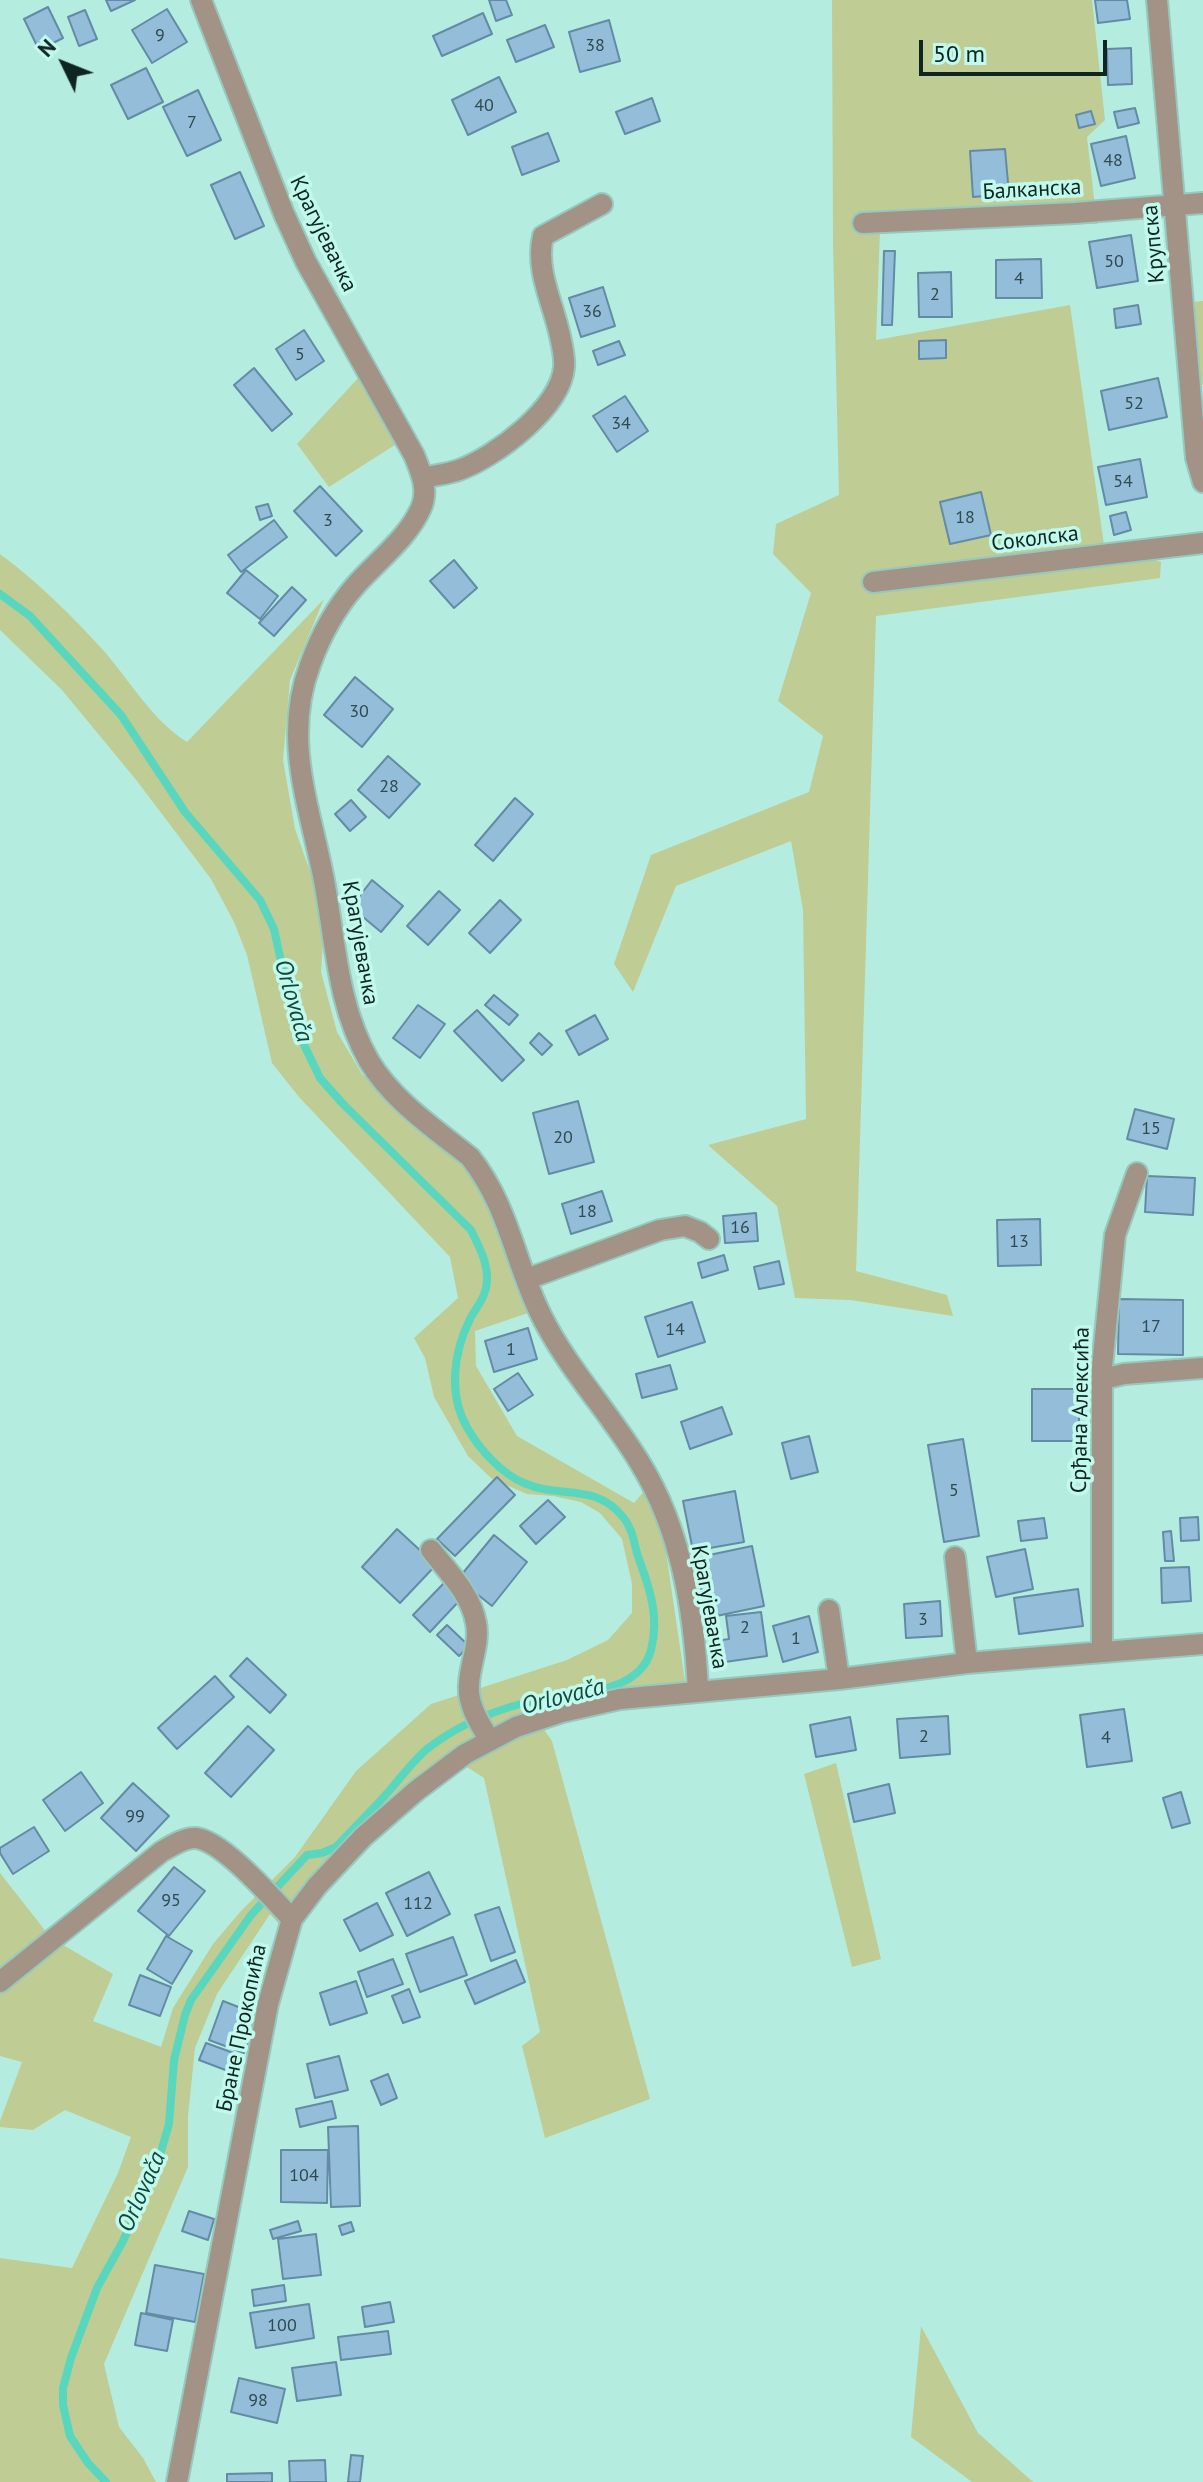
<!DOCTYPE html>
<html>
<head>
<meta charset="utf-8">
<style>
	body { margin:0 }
	#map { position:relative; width:1203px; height:2482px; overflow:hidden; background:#b4eddf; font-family:"PT Sans",sans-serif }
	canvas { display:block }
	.north { position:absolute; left:24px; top:24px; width:80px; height:80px; -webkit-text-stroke:6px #c1faed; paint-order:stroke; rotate:313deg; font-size:22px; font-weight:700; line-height:32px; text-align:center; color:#0f2521 }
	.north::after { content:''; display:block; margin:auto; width:28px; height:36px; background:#0f2521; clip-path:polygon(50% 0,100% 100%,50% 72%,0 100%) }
	.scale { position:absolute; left:919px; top:40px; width:188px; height:36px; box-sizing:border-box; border:4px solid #0f2521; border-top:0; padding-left:10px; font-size:24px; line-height:28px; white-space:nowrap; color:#0f2521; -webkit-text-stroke:6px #c1faed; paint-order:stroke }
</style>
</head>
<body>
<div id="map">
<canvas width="1203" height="2482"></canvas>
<div class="north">N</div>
<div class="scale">50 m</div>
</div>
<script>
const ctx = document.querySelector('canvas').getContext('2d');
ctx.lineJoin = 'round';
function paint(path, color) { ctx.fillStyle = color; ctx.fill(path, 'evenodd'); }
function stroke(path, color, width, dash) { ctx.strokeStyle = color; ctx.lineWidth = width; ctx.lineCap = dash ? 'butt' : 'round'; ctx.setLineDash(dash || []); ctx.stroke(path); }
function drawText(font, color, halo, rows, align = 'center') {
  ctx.font = font + ' "PT Sans",sans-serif'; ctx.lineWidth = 7; ctx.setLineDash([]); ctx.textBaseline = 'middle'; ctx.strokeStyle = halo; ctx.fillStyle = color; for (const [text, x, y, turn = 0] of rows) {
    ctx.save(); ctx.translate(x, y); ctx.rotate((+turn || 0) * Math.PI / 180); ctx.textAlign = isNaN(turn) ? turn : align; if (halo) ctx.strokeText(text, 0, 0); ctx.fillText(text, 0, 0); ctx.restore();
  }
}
const green = new Path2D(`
	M832 0H1092L1105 120 1087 137 1097 224 1011 221 880 230 876 340 1070 305 1104 545 1161 562 1160 578 876 616 856 1271 947 1295 953 1316 850 1300 795 1298 777 1206 708 1145 806 1119 803 910 791 841 676 886 633 992 614 964 651 855 809 792 823 736 778 701 811 593 773 554 776 524 839 495 833 244Z
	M1203 301V385H1202L1192 302Z
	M360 376 398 443 329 487 297 444Z
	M0 554C38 582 72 616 104 651 130 681 153 721 187 742L324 599 290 680 283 760 295 829 315 885 324 926 321 972 337 1032 362 1074 470 1171 494 1207 531 1312 475 1331 476 1366 517 1436 634 1503 645 1490 662 1525 687 1695 538 1721 552 1741 650 2099 545 2138 522 2046 540 2032 484 1778 456 1760 411 1792 287 1933 270 1914 217 1994 195 2048 188 2116V2167L104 2364 119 2427 143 2458 156 2482H0V2258L72 2268 118 2173 131 2137 65 2110 33 2130 0 2127V2121L22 2062 0 2056V1873L51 1938 113 1974 93 2021 161 2047 173 2008 213 1944 240 1912 295 1857 356 1771 431 1704 567 1660 608 1640 632 1613V1584L622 1539 600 1513 581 1502 553 1496 527 1494 492 1479 468 1456 434 1397 425 1358 414 1338 458 1298 450 1257 299 1097 272 1063 247 955 234 922 211 879 137 781 62 690 0 630Z
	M836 1763 881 1959 852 1967 804 1774Z
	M921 2326 978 2433 1033 2482H972L911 2437Z`);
const stream = new Path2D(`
	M0 594 30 616 121 715 185 812 260 900 274 929 295 1026 320 1078 343 1104 471 1230C479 1246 488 1263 487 1281 486 1297 477 1306 470 1319 453 1353 448 1396 468 1429 480 1450 502 1474 524 1483 559 1499 595 1482 623 1517 634 1530 634 1547 640 1562 651 1592 659 1618 651 1650 639 1698 562 1693 524 1703 490 1712 455 1727 427 1749 413 1761 402 1776 390 1790 373 1809 354 1828 336 1847L322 1853 307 1855 251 1915 191 2000 185 2015 174 2060 169 2124 156 2169 123 2241 97 2288 71 2358 63 2388V2405L70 2436 88 2463 106 2482`);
const building = new Path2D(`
	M106 0H135L111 11Z
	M489 0H506L512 15 496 21Z
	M1095 0H1127L1130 19 1098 23Z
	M48 7 63 38 39 50 24 19Z
	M167 9 187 42 152 63 132 30Z
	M85 10 97 39 79 46 68 17Z
	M483 13 492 34 442 56 433 36Z
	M609 20 620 61 580 72 569 32Z
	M545 25 554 47 516 62 507 40Z
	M1131 48 1132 84 1108 85 1107 49Z
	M146 68 163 102 128 119 111 85Z
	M499 77 516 112 468 135 452 100Z
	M198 90 221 140 187 156 163 107Z
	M652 98 660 121 625 134 616 112Z
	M1135 108 1139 123 1118 128 1114 112Z
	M1091 111 1095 124 1079 128 1076 115Z
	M548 133 559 161 522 175 512 147Z
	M1126 136 1135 178 1101 186 1091 144Z
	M1005 149 1009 194 973 197 970 151Z
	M240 172 264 226 235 239 211 185Z
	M1131 235 1138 281 1097 288 1089 242Z
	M884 251H895L892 325H882Z
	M1041 259 1042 298H996V260Z
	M951 272 952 317H919L918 273Z
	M603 287 615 326 581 337 569 298Z
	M1138 305 1141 324 1116 328 1114 309Z
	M304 330 324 361 296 380 276 349Z
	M946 340V358L919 359V341Z
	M619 341 625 355 598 365 593 351Z
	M254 368 292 414 272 431 234 385Z
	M1158 378 1167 417 1109 430 1101 391Z
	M625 396 648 431 617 452 593 416Z
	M1140 459 1147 497 1106 505 1098 467Z
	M320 486 362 531 336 556 294 511Z
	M981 492 991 535 950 544 940 502Z
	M268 504 272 516 260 520 256 507Z
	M1126 512 1131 530 1114 535 1110 516Z
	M274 520 287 537 241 572 228 555Z
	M454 560 477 588 454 608 430 581Z
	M246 570 278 596 260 619 227 593Z
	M292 587 306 600 274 636 259 623Z
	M355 677 393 709 362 747 324 715Z
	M388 756 420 784 389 818 358 790Z
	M515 798 533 814 493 861 475 845Z
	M351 800 366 817 350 831 335 814Z
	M372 880 403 906 381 932 351 907Z
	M439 891 460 910 428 945 407 926Z
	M500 900 521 920 490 953 469 933Z
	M494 995 518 1015 509 1025 485 1005Z
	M418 1005 445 1024 420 1058 393 1038Z
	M477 1010 524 1060 502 1081 454 1031Z
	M595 1015 608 1039 579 1055 566 1031Z
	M539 1033 552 1045 542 1055 530 1043Z
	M578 1101 594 1162 549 1174 533 1113Z
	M1135 1109 1174 1119 1167 1149 1127 1139Z
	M1147 1176 1195 1178 1193 1215 1145 1212Z
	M602 1191 612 1221 571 1234 562 1204Z
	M756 1213 758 1241 725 1243 723 1216Z
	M1040 1219 1041 1265 998 1266 997 1220Z
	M724 1255 728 1270 702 1278 698 1263Z
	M779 1261 784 1284 759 1289 754 1267Z
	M1119 1299 1183 1300V1355L1118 1354Z
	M692 1302 705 1342 658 1357 645 1317Z
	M528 1328 537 1359 494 1372 485 1341Z
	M670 1365 677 1389 642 1398 636 1374Z
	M518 1373 533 1395 508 1411 494 1389Z
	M1032 1389H1079V1441H1032Z
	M722 1407 732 1434 690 1449 681 1422Z
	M809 1436 818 1472 791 1479 782 1443Z
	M963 1439 979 1536 944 1542 928 1445Z
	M497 1477 515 1495 455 1556 437 1539Z
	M735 1491 744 1542 693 1551 683 1501Z
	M548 1500 565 1517 536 1544 520 1526Z
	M1198 1517 1199 1540 1181 1541 1180 1518Z
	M1044 1518 1047 1538 1021 1541 1018 1521Z
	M397 1529 436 1565 400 1603 362 1567Z
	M1171 1531 1174 1561H1165L1163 1532Z
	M494 1535 527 1562 492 1606 458 1579Z
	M752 1546 764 1606 707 1618 695 1558Z
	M1025 1549 1033 1589 996 1597 987 1557Z
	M1189 1567 1191 1601 1162 1603 1161 1568Z
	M444 1583 461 1599 430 1632 413 1615Z
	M1078 1589 1083 1626 1019 1634 1014 1598Z
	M940 1601 942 1636 906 1638 904 1604Z
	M761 1612 767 1656 718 1663 715 1641 729 1639 726 1616Z
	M809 1616 818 1652 783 1662 773 1626Z
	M447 1625 469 1646 459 1656 437 1635Z
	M247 1658 286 1695 270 1713 230 1676Z
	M215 1676 234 1697 177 1749 158 1728Z
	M1124 1709 1132 1761 1087 1767 1080 1715Z
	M948 1716 950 1754 900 1758 897 1719Z
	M850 1717 856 1750 816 1757 810 1725Z
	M248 1726 274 1750 231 1797 205 1773Z
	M81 1772 103 1803 65 1831 43 1800Z
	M133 1783 169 1816 136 1851 101 1818Z
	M889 1784 895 1813 854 1822 848 1794Z
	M1181 1792 1190 1823 1172 1828 1163 1798Z
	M34 1827 49 1851 13 1874 0 1853V1848Z
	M174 1867 205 1891 169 1936 138 1911Z
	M429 1872 450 1914 407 1936 386 1893Z
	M377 1903 393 1935 360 1951 344 1920Z
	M499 1907 515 1952 491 1961 475 1915Z
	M166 1936 192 1951 172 1984 147 1969Z
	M453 1937 467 1975 420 1992 406 1954Z
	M393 1959 403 1984 367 1997 358 1972Z
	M516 1960 525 1982 475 2004 465 1981Z
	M140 1975 171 1987 160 2016 129 2005Z
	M356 1981 367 2013 330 2025 320 1993Z
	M409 1989 420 2017 403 2023 392 1996Z
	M223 2001 259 2015 244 2053 209 2040Z
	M206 2043 242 2056 236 2074 199 2060Z
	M339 2056 348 2090 315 2098 307 2064Z
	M388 2074 397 2098 381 2105 371 2081Z
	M332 2101 336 2118 300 2127 296 2109Z
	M358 2126 360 2206 331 2207 328 2127Z
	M281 2150H328L327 2203 281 2202Z
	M189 2211 214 2219 208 2240 182 2231Z
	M298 2221 301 2231 273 2239 270 2230Z
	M351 2222 354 2231 342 2235 339 2226Z
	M316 2234 321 2275 283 2279 278 2239Z
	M155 2265 204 2274 195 2322 146 2313Z
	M284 2285 286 2301 254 2306 252 2290Z
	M390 2302 394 2322 365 2327 362 2307Z
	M309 2304 314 2338 256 2348 250 2313Z
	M141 2313 173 2320 167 2351 135 2345Z
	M388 2331 391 2354 341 2360 338 2337Z
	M336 2362 341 2395 297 2401 292 2368Z
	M239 2378 285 2389 277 2423 231 2412Z
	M351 2455 363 2456 360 2482H348Z
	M325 2460 326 2482H290L289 2461Z
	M272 2473V2482H227V2474Z`);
const minor = new Path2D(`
	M201 0 284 214 306 262 414 455C421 472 429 490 421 508 408 538 376 562 355 586 335 609 320 637 310 665 281 742 312 812 325 886 336 947 338 1006 369 1061 392 1100 435 1129 470 1157 510 1208 514 1262 542 1317 568 1369 610 1413 640 1463 682 1531 694 1612 698 1690
	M1157 0 1196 458 1203 482
	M863 223 1075 213 1203 203
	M423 478C435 475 448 474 459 470 495 457 561 408 564 367 565 358 562 345 560 336 553 303 535 270 543 236L602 204
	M873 582 1203 543
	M527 1279 660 1230 685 1226 700 1232 709 1239
	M1103 1379 1124 1374 1203 1368
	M431 1550C448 1572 471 1594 476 1623 480 1644 470 1663 469 1684 467 1705 480 1724 490 1741
	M955 1557 967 1663
	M829 1610 839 1679
	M1102 1652V1367L1115 1235 1137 1173
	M0 1982 161 1852C171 1846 185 1837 196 1838 223 1841 272 1898 292 1919
	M177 2482 268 2004 292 1919 317 1886 363 1837 416 1791 465 1754 516 1727 562 1712 620 1699 839 1679 967 1663 1203 1644`);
const numberNames = [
	["9",160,36],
	["38",595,46],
	["40",484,106],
	["7",192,123],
	["48",1113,161],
	["50",1114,262],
	["4",1019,279],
	["2",935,295],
	["36",592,312],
	["5",300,355],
	["52",1134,404],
	["34",621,424],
	["54",1123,482],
	["18",965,518],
	["3",328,521],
	["30",359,712],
	["28",389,787],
	["15",1151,1129],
	["20",563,1138],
	["18",587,1212],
	["16",740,1228],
	["13",1019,1242],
	["17",1151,1327],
	["14",675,1330],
	["1",511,1350],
	["5",954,1491],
	["3",923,1620],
	["2",745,1628],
	["1",796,1639],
	["2",924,1737],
	["4",1106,1738],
	["99",135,1817],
	["95",171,1901],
	["112",418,1904],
	["104",304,2176],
	["100",282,2326],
	["98",258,2401]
];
const streetNames = [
	["Балканска",1032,190,-3],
	["Крагујевачка",323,234,64],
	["Крупска",1154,244,-95],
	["Соколска",1035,539,-7],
	["Крагујевачка",360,943,80],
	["Срђана Алексића",1081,1410,-89],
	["Крагујевачка",709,1607,80],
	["Бране Прокопића",242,2028,-78]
];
const waterNames = [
	["Orlovača",293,1001,74],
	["Orlovača",563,1697,-14],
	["Orlovača",142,2192,-66]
];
paint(green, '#bfcc94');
stroke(stream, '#59d6be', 8);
paint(building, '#94bdda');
stroke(building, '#638ba6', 2);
stroke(minor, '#96c9bd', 24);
stroke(minor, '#a39286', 20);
drawText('18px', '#304b4f', null, numberNames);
drawText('22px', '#0f2521', '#c1faed', streetNames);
drawText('italic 24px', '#11483e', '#c1faed', waterNames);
</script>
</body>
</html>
